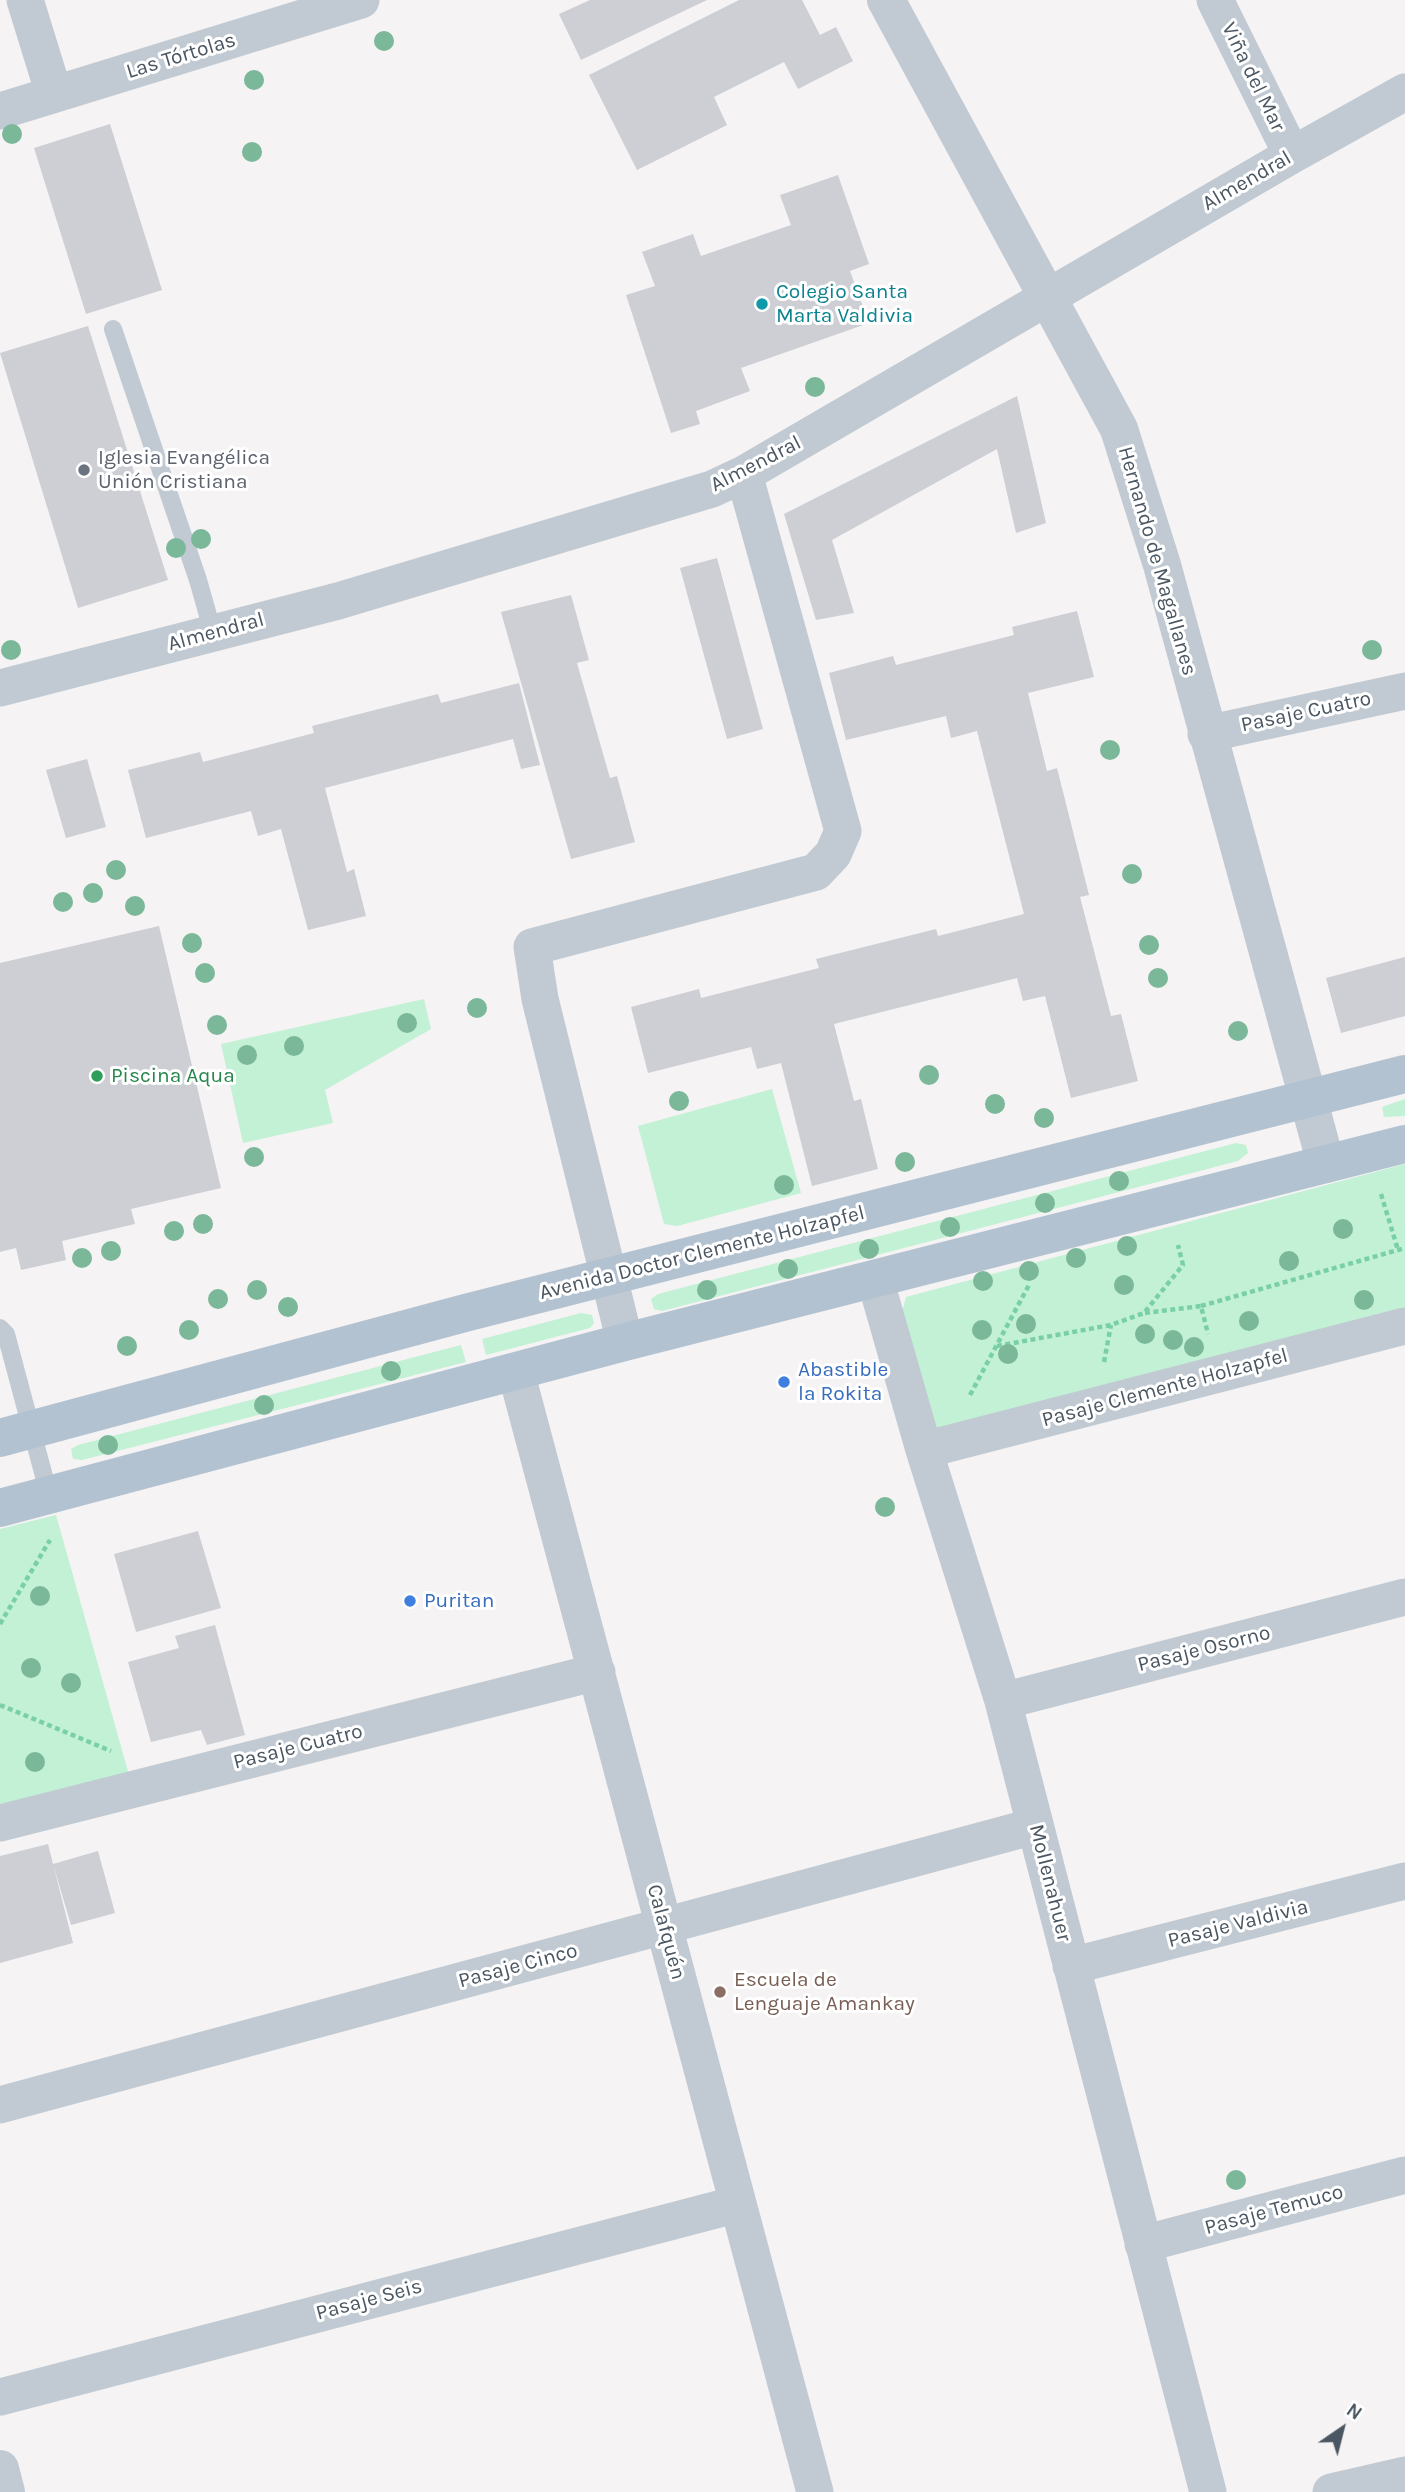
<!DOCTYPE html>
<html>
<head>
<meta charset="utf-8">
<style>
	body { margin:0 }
	#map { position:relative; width:1405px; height:2492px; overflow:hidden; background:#f5f3f3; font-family:Karla,sans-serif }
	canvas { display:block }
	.north { position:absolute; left:1307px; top:2394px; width:70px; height:70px; -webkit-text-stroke:5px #fff; paint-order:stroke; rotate:35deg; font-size:19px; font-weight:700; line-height:28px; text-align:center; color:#4a5661 }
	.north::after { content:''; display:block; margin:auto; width:24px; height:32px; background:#4a5661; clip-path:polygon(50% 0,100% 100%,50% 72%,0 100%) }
</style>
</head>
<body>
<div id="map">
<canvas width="1405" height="2492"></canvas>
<div class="north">N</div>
</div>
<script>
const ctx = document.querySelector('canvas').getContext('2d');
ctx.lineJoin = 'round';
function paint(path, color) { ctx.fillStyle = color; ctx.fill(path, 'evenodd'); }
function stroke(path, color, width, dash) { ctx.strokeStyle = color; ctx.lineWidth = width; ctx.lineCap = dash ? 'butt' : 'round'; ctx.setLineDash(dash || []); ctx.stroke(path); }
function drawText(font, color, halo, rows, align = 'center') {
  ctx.font = font + ' Karla,sans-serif'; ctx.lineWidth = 6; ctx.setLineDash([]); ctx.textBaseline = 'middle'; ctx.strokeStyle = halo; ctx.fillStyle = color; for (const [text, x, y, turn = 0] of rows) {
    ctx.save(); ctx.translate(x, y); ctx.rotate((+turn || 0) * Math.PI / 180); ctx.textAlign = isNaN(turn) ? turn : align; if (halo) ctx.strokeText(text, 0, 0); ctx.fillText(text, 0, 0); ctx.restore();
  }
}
const green = new Path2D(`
	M424 999 431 1029 325 1090 333 1123 243 1143 221 1044Z
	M772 1089 801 1193 677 1226 664 1224 638 1126Z
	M1405 1099V1116L1384 1117 1382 1107Z
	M1236 1143 1246 1145 1248 1153 1238 1161 662 1311 654 1309 651 1299 658 1294Z
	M1405 1164V1310L933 1437 901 1316 906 1297Z
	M581 1313 592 1315 594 1323 590 1328 486 1355 482 1339Z
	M461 1345 466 1362 82 1460 73 1459 71 1449 78 1445Z
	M56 1515 129 1775 0 1808V1529Z`);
const building = new Path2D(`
	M590 0H707L581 60 559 14Z
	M739 0H802L820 35 836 27 853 61 798 89 784 62 714 97 727 125 637 170 589 75Z
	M110 124 162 290 86 314 34 148Z
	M838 175 869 264 850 271 869 323 741 368 750 391 696 411 700 424 671 433 626 295 655 286 642 252 693 234 701 256 791 225 780 195Z
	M88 326 168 580 78 608 0 353Z
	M1017 396 1046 523 1016 533 997 449 832 540 854 613 816 620 784 514Z
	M717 558 763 729 727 739 680 568Z
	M571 595 589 660 577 663 610 778 617 776 635 842 571 859 501 612Z
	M1077 611 1094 677 1028 693 1047 771 1057 768 1089 895 1080 897 1111 1016 1121 1014 1138 1081 1071 1098 1045 996 1023 1001 1017 978 834 1024 854 1101 861 1099 878 1169 812 1186 781 1063 757 1069 751 1047 648 1073 631 1007 699 989 701 998 819 968 816 959 936 929 938 936 1024 914 977 731 951 738 946 716 846 740 829 673 893 656 896 665 1014 635 1012 627Z
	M519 683 540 765 521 769 513 739 325 788 347 872 354 869 366 916 308 930 281 829 258 836 251 811 146 838 128 770 200 752 203 762 314 733 312 726 438 694 441 703Z
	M87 759 106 827 66 838 46 770Z
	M159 926 221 1188 131 1209 135 1224 62 1241 66 1260 21 1270 16 1248 0 1252V963Z
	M1405 957V1016L1341 1033 1326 978Z
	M198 1531 221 1608 136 1632 114 1554Z
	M215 1625 245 1735 207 1745 201 1730 151 1742 128 1662 179 1648 175 1636Z
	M48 1844 73 1943 0 1963V1856Z
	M98 1851 115 1913 71 1925 53 1864Z`);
const path = new Path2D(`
	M1381 1194 1398 1250
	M1201 1306 1405 1248
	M1145 1313 1201 1306 1208 1334
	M997 1346 1111 1325 1144 1313 1183 1265 1178 1245
	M1104 1362 1111 1325
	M970 1395 1030 1283
	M0 1624 50 1540
	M0 1705 111 1751`);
const service = new Path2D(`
	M113 329 198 580 213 633
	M0 1328 6 1334 49 1495`);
const minor = new Path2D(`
	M25 0 54 94
	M1215 0 1292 155
	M0 111 361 0
	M0 688 338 601 712 489 744 474 1292 155 1405 92
	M1206 734 1405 691
	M875 1279 924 1450 1003 1701 1208 2492
	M625 1342 540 999 532 947 816 872 833 854 843 831 744 474
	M516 1372 815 2492
	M924 1450 1405 1326
	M1003 1701 1405 1597
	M0 1823 597 1672
	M1071 1966 1405 1881
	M0 2105 1035 1826
	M1143 2244 1405 2175
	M0 2397 738 2204
	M1331 2492 1405 2475`);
const tertiary = new Path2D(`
	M886 0 1119 429 1162 565 1326 1164
	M0 2469 6 2492`);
const primary = new Path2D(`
	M0 1438 465 1313 1405 1074
	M0 1508 625 1342 1405 1144`);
const trees = [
	[384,41],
	[254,80],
	[12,134],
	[252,152],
	[815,387],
	[201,539],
	[176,548],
	[11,650],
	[1372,650],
	[1110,750],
	[116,870],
	[1132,874],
	[93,893],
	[63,902],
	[135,906],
	[192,943],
	[1149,945],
	[205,973],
	[1158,978],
	[477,1008],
	[407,1023],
	[217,1025],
	[1238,1031],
	[294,1046],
	[247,1055],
	[929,1075],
	[679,1101],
	[995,1104],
	[1044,1118],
	[254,1157],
	[905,1162],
	[1119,1181],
	[784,1185],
	[1045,1203],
	[203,1224],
	[950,1227],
	[1343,1229],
	[174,1231],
	[1127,1246],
	[869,1249],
	[111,1251],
	[82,1258],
	[1076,1258],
	[1289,1261],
	[788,1269],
	[1029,1271],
	[983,1281],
	[1124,1285],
	[257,1290],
	[707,1290],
	[218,1299],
	[1364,1300],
	[288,1307],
	[1249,1321],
	[1026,1324],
	[189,1330],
	[982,1330],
	[1145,1334],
	[1173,1340],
	[127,1346],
	[1194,1347],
	[1008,1354],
	[391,1371],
	[264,1405],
	[108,1445],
	[885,1507],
	[40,1596],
	[31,1668],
	[71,1683],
	[35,1762],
	[1236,2180]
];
const markers = [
	[762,304,7,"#0f9aa8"],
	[84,470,7,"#6b7280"],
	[97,1076,7,"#2e9e5b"],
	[784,1382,7,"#3f7fe0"],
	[410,1601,7,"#3f7fe0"],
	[720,1992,7,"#8d6e63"]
];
const streetNames = [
	["Las Tórtolas",181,56,-17],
	["Viña del Mar",1253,77,64],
	["Almendral",1247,181,-30],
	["Almendral",756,464,-27],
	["Hernando de Magallanes",1157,561,74],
	["Almendral",216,632,-15],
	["Pasaje Cuatro",1306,712,-12],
	["Avenida Doctor Clemente Holzapfel",702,1253,-14],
	["Pasaje Clemente Holzapfel",1165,1388,-15],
	["Pasaje Osorno",1204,1649,-14],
	["Pasaje Cuatro",298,1747,-14],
	["Mollenahuer",1050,1883,76],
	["Pasaje Valdivia",1238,1924,-14],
	["Calafquén",666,1932,75],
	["Pasaje Cinco",518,1966,-15],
	["Pasaje Temuco",1274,2210,-15],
	["Pasaje Seis",369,2300,-15]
];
const cultureNames = [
	["Colegio Santa",776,292],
	["Marta Valdivia",776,316]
];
const worshipNames = [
	["Iglesia Evangélica",98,458],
	["Unión Cristiana",98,482]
];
const leisureNames = [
	["Piscina Aqua",111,1076]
];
const shopNames = [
	["Abastible",798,1370],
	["la Rokita",798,1394],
	["Puritan",424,1601]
];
const educationNames = [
	["Escuela de",734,1980],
	["Lenguaje Amankay",734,2004]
];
paint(green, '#c3f1d5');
paint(building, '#cdcfd5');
stroke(path, '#7ad0a6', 4.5, [5, 3.5]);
stroke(service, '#c1cad2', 18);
stroke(minor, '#c1cad2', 37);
stroke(tertiary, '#c1cad2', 38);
stroke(primary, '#b3c2d1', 38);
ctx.fillStyle = '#7bb799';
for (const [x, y] of trees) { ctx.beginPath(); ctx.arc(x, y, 10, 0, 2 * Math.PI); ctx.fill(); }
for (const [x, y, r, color] of markers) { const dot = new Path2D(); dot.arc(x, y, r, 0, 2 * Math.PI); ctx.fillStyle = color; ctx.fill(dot); stroke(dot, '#fff', 2.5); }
drawText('21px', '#4a5661', '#fff', streetNames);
drawText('21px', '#0d838f', '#fff', cultureNames, 'left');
drawText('21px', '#5b616d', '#fff', worshipNames, 'left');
drawText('21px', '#27864d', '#fff', leisureNames, 'left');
drawText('21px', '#366cbe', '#fff', shopNames, 'left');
drawText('21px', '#785e54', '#fff', educationNames, 'left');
</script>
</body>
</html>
